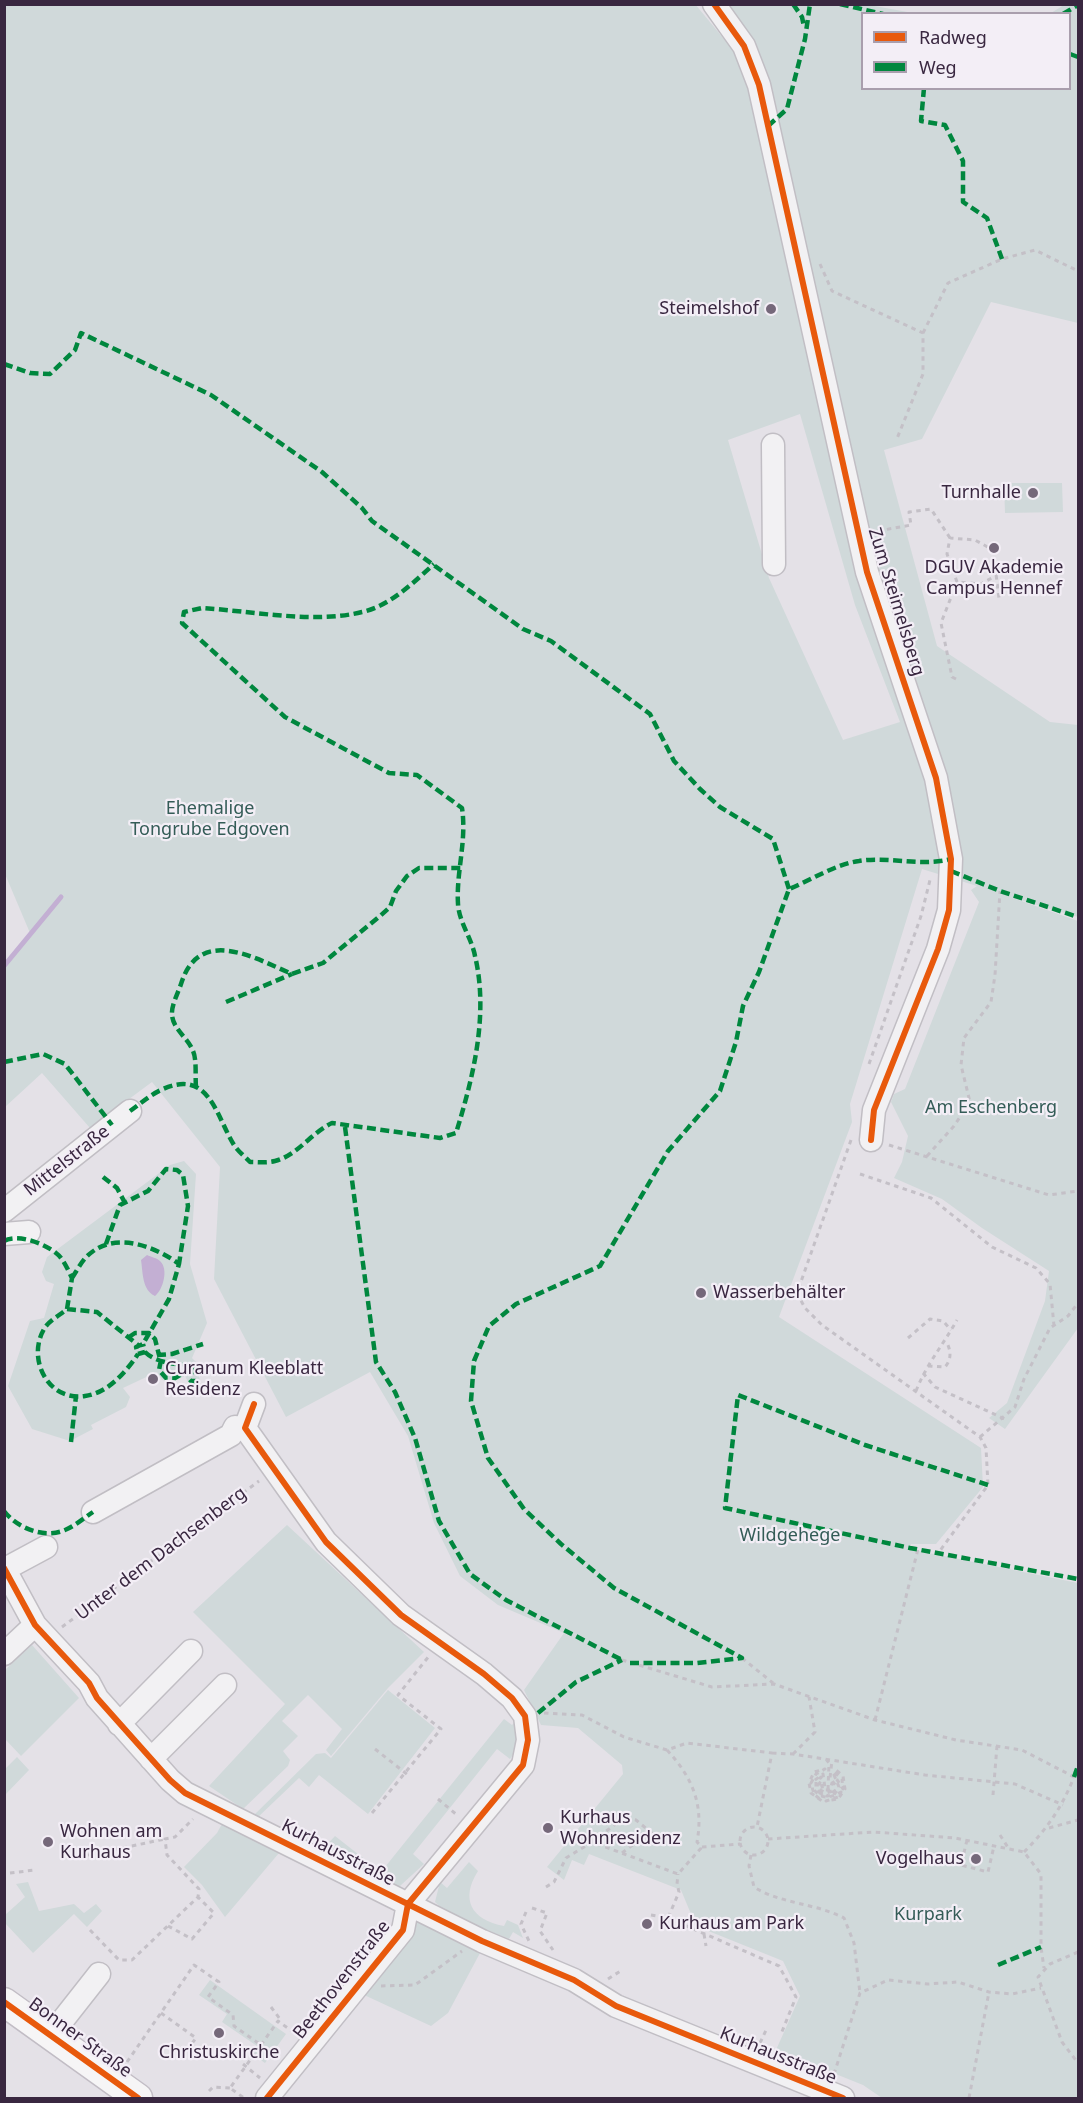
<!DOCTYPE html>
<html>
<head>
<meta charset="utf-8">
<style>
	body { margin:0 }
	#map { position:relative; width:1083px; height:2103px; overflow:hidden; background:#e4e1e7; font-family:"Noto Sans",sans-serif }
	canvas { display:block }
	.frame { position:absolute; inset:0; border:6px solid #392740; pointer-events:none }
	.legend { position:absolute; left:861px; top:12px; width:210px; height:78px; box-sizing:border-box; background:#f3eef6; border:2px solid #a99ead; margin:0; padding:8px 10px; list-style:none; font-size:18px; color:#392740 }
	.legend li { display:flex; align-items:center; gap:12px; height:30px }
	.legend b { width:30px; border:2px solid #a99ead }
</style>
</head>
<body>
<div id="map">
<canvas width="1083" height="2103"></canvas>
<div class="frame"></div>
<ul class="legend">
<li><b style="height:8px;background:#e8590c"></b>Radweg</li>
<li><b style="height:8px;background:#00873e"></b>Weg</li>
</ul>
</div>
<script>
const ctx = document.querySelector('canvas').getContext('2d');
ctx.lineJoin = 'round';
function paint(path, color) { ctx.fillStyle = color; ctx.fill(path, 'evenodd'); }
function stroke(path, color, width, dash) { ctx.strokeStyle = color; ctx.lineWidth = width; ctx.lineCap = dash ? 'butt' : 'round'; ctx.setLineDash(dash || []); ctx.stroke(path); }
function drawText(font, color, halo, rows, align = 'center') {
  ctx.font = font + ' "Noto Sans",sans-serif'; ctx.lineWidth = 4.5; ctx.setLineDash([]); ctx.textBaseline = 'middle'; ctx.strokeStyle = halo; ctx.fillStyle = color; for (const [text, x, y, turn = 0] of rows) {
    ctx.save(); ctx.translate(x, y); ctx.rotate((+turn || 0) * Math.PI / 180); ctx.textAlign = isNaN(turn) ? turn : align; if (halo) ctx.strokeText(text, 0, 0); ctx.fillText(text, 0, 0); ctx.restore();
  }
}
const green = new Path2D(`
	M695 4 724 39 710 5H869L913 13 862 14V88H1070V14L1051 13 1064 5H1078V323L991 302 922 439 884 450 937 646 1050 722 1078 725V917L1010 897 1078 921V1328L1005 1429 989 1418 1007 1403 1045 1301 1049 1271 982 1228 942 1199 894 1178 902 1162 908 1136 891 1102 894 1094 905 1089 979 902 971 890 977 886 922 869 850 1104 852 1122 779 1317 981 1448 983 1487 936 1544H911L909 1549 1078 1583V2098H882L863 2085 776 2050 800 1996 783 1961 696 1926 681 1890 589 1854 584 1865 572 1860 564 1880 547 1867 623 1774 622 1765 578 1728 541 1725 524 1690 564 1633 498 1605 460 1576 434 1523 408 1436 370 1372 286 1417 214 1279 220 1167 152 1082 90 1128 42 1073 5 1107V963L30 933 5 874V5ZM800 414 855 605 900 722 843 740 769 578 728 440Z
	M1004 483H1062L1063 512 1005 513Z
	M184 1161 196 1174 190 1264 207 1323 192 1358 197 1363 201 1389 194 1393 185 1376 171 1382 162 1380 157 1372 123 1388 130 1397 126 1407 91 1425 93 1429 70 1441 32 1429 8 1386 30 1321 44 1318 54 1284 46 1281 42 1272 47 1257 170 1165Z
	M287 1525 424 1652 388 1688 331 1756 326 1750 342 1729 308 1695 282 1721 298 1736 283 1751 290 1760 288 1766 243 1809 209 1786 285 1704 193 1612Z
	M32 1645 79 1698 21 1756 5 1739V1670Z
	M388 1690 435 1728 368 1814 319 1775 309 1787 299 1778 256 1819 253 1816 316 1754 325 1753 331 1758Z
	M504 1719 512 1725 516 1721 517 1749 510 1759 497 1749 413 1854 424 1864 400 1886 384 1887 321 1851 335 1836 381 1872Z
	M17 1757 29 1770 5 1795V1769Z
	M223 1822 279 1853 225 1917 202 1885 184 1867 217 1833Z
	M469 1862 478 1871C460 1899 471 1920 504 1926L507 1920 518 1925 523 1938 513 1932 509 1939 447 1913 435 1902 440 1882 447 1888Z
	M28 1882 39 1911 74 1904 84 1913 96 1904 102 1911 87 1927 74 1914 33 1953 5 1923V1915L25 1897 16 1884Z
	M419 1916 467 1941 480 1953 448 2013 431 2026 362 1994Z
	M210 1980 286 2034 265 2063 252 2054 257 2046 222 2022 227 2014 199 1995Z`);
const water = new Path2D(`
	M147 1255C151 1257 157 1258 160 1261 169 1269 163 1290 155 1296 142 1290 143 1273 141 1260Z`);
const stream = new Path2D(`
	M4 966 61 897`);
const path = new Path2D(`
	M820 264 832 291 923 333V374L896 441
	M923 333 948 283 1002 259 1035 250 1078 271
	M878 531 911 525 909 512 931 509 950 538
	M957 582 947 554 950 538 975 540 993 550 999 598
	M956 679 952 677 941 623 957 582 981 584 997 575
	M869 1064 921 916 930 880
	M851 1140 797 1293 805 1308 822 1325 980 1437 986 1448 988 1485 939 1552
	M889 1145 1049 1195 1078 1191
	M927 1156 954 1126 970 1102 961 1065 964 1038 991 1002 995 975 1000 891
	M860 1174 931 1198 992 1247 1036 1268 1050 1284 1054 1326
	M908 1338 930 1319 943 1321 951 1330
	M928 1366 945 1367C952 1359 951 1350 946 1341
	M923 1373 935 1387 1005 1419
	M916 1391C926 1365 943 1345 957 1320
	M980 1437 1015 1407 1024 1379 1050 1328 1068 1316 1078 1303
	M62 1627 259 1481
	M742 1658 773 1683
	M622 1660 712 1687 774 1684 875 1720 956 1740 1022 1750 1078 1779
	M544 1713 582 1715 624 1737 667 1750 687 1743 772 1753 757 1827
	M875 1720 918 1549
	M375 1749 408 1775
	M667 1750C692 1777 704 1804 697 1842L702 1847 740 1844
	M772 1753 793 1754 925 1775 1015 1784 1063 1805
	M793 1754 815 1732 809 1697
	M826 1759 829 1763 828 1789 825 1788 823 1774 811 1783 816 1774 825 1769 814 1772 809 1783 811 1793 822 1801 814 1794 812 1787C821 1800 828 1799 841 1792L838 1797 826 1801 838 1799 845 1789 843 1776 836 1770 834 1772 842 1779 843 1789 834 1775 839 1787 834 1795 827 1796 836 1790 826 1793 818 1789 823 1796 816 1789V1782L821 1777 823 1779 818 1785 821 1783 823 1790H830L832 1783 836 1786 830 1778 832 1760
	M993 1795 997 1746
	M438 1799 457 1815
	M372 1813 441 1729 398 1695 429 1656
	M626 1818 636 1820 659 1839
	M740 1841a14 14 0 1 1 28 0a14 14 0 1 1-28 0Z
	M1049 1828 1078 1820
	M1000 1835 1009 1849
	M768 1839 874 1832 955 1838 1024 1852 1041 1874V1947L1044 1968
	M967 1840 961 1865 988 1872 994 1846
	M592 1842 626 1816
	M1024 1852C1048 1828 1062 1807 1074 1777
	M622 1853 650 1832
	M751 1855 749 1866 754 1887C781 1904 815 1903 844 1918L854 1943 860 1993
	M79 1857 165 1839
	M10 1873 35 1870
	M546 1887 554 1882 566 1858 592 1842 678 1874 702 1847
	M532 1908 547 1913 540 1931 553 1950
	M526 1912 521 1924 529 1941
	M651 1915 668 1918 679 1892 677 1884 678 1874
	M668 1918 779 1966 796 1997 781 2034
	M168 1926 192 1939 214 1913 198 1897
	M90 1930 119 1960H132L198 1897 199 1889 167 1855 165 1839 175 1837 193 1819
	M704 1934 706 1946
	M1078 1952 1050 1964 1038 1977 1062 2042 1078 2063
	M608 1979 622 1970
	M381 1986 415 1985 462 1951
	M271 2007 280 2019 278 2021
	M161 2013 196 2038 179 2061
	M760 2043 767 2028
	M261 2045 278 2021 296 2034
	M127 2062 194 1965 219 1982 208 1997 233 2015 234 2026 261 2045 230 2088 244 2098
	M243 2064 260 2078
	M834 2074 860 1993 888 1980 928 1984 958 1982 989 1992 1012 1994 1041 1988
	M209 2091 213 2087 230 2088
	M969 2098 989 1992`);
const minor = new Path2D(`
	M714 4 744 46 759 85 867 572 936 778 951 859 949 910 938 949 874 1110 871 1140
	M773 445 774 564
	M4 1211 130 1111
	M4 1234 29 1232
	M254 1404 245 1428 326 1542 401 1615 484 1674 512 1698 525 1716 528 1740 523 1765 408 1904 403 1930 267 2098
	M93 1512 231 1435 235 1427
	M4 1568 35 1625 89 1683 97 1698 170 1780 185 1793 482 1941 574 1980 616 2006 843 2098
	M5 1569 46 1547
	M4 1654 35 1625
	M119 1724 191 1651
	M151 1759 225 1685
	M51 2035 99 1974`);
const major = new Path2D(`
	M4 2002 138 2098`);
const quiet = new Path2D(`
	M793 4 802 17 804 27
	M840 4 883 14
	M1063 14 1078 5
	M1070 54 1078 57
	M924 88 921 121 945 125 963 161V202L987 218 1002 259
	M768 126 787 109 805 39 810 4
	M4 364 30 373 50 374 75 350 81 333 211 395 322 472 362 508 372 521 523 629 551 641 650 714 674 761 700 789 720 807 773 839 789 889
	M951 871 1000 891 1078 917
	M226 1002 292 974
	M4 1062 43 1054 65 1064 112 1125
	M196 1087C195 1077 197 1060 193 1051 188 1038 173 1029 172 1015 171 1006 178 993 181 984 199 926 253 957 292 974L323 963 380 916 390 907 396 891 407 876 419 868H462
	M130 1111C140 1104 150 1095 161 1090 209 1067 216 1116 234 1145 238 1151 245 1157 250 1162 258 1162 267 1163 275 1161 298 1155 311 1133 332 1123L440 1138 456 1133C473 1078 489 1015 475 956 472 939 459 922 458 904 456 872 467 841 462 808L417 775 389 773 285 717 182 623 184 612 202 608C251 611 315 624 362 612 390 606 414 582 434 564
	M345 1127 376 1362 395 1392 415 1438 439 1521 470 1574 506 1600 622 1660
	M103 1177 117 1188 124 1201
	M4 1241C18 1233 45 1244 56 1253 63 1258 68 1270 72 1278L67 1309C61 1314 51 1320 46 1326 25 1356 47 1402 85 1396 108 1393 126 1372 138 1354
	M106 1244 120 1205 148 1191 166 1169 177 1170 183 1175 188 1206 179 1264
	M72 1278C78 1269 83 1258 92 1252 118 1232 156 1247 179 1264L169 1299 143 1344 136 1347 138 1354 145 1352 143 1344
	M67 1309 97 1312 138 1345
	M129 1337 135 1333H149L155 1339 159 1355
	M145 1352C157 1364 180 1365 195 1364L193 1383 189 1379 187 1366
	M157 1355 172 1354 203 1344
	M161 1360 159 1370 166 1378H175L187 1371
	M71 1442 76 1396
	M988 1485 865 1445 738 1395 725 1508 910 1548 1078 1579
	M4 1511C17 1528 44 1539 65 1530 75 1526 84 1518 93 1512
	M630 1663H697L742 1658 614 1588 561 1544 524 1509 488 1458 471 1401 474 1361 489 1326 516 1304 600 1266 668 1151 720 1091 736 1042 743 1006 759 972 789 889C811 880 836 864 859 861 889 856 921 867 951 859
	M538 1713 576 1682 622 1660
	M1074 1777 1078 1766
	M998 1965 1041 1947`);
const cycleway = new Path2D(`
	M714 4 744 46 759 85 867 572 936 778 951 859 949 910 938 949 874 1110 871 1140
	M254 1404 245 1428 326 1542 401 1615 484 1674 512 1698 525 1716 528 1740 523 1765 408 1904 403 1930 267 2098
	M4 1568 35 1625 89 1683 97 1698 170 1780 185 1793 482 1941 574 1980 616 2006 843 2098
	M4 2002 138 2098`);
const markers = [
	[771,309,6,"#75687a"],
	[1033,493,6,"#75687a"],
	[994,548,6,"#75687a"],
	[701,1293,6,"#75687a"],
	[153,1379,6,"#75687a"],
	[548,1828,6,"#75687a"],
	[48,1842,6,"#75687a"],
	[976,1859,6,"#75687a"],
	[647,1924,6,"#75687a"],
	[219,2033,6,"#75687a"]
];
const poiNames = [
	["Steimelshof",759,309,"right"],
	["Turnhalle",1021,493,"right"],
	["DGUV Akademie",994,568,"center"],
	["Campus Hennef",994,589,"center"],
	["Wasserbehälter",713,1293],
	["Curanum Kleeblatt",165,1369],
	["Residenz",165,1390],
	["Kurhaus",560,1818],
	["Wohnresidenz",560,1839],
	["Wohnen am",60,1832],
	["Kurhaus",60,1853],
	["Vogelhaus",964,1859,"right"],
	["Kurhaus am Park",659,1924],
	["Christuskirche",219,2053,"center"]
];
const streetNames = [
	["Zum Steimelsberg",896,602,73],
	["Mittelstraße",67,1161,-38],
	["Unter dem Dachsenberg",161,1554,-37],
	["Kurhausstraße",338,1853,27],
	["Beethovenstraße",342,1980,-52],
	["Bonner Straße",80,2038,36],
	["Kurhausstraße",778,2056,22]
];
const parkNames = [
	["Ehemalige",210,809],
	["Tongrube Edgoven",210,830],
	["Am Eschenberg",991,1108],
	["Wildgehege",790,1536],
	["Kurpark",928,1915]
];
paint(green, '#d0d9da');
paint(water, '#c3afd3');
stroke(stream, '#c3afd3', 5);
stroke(minor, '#c1bec4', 25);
stroke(major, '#c2bdc5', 31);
stroke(path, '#c4c0c7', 3, [4.5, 4.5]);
stroke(minor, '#f2f1f3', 22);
stroke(major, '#f6f5f6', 28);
stroke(quiet, '#00873e', 4.5, [9, 4.5]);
stroke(cycleway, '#e8590c', 6);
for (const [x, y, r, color] of markers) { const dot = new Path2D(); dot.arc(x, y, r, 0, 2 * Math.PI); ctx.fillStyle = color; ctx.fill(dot); stroke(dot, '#f3eef6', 2); }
drawText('18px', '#392740', '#f3eef6', poiNames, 'left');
drawText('18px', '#392740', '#f3eef6', streetNames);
drawText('18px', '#345c57', '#f3eef6', parkNames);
</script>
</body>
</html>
